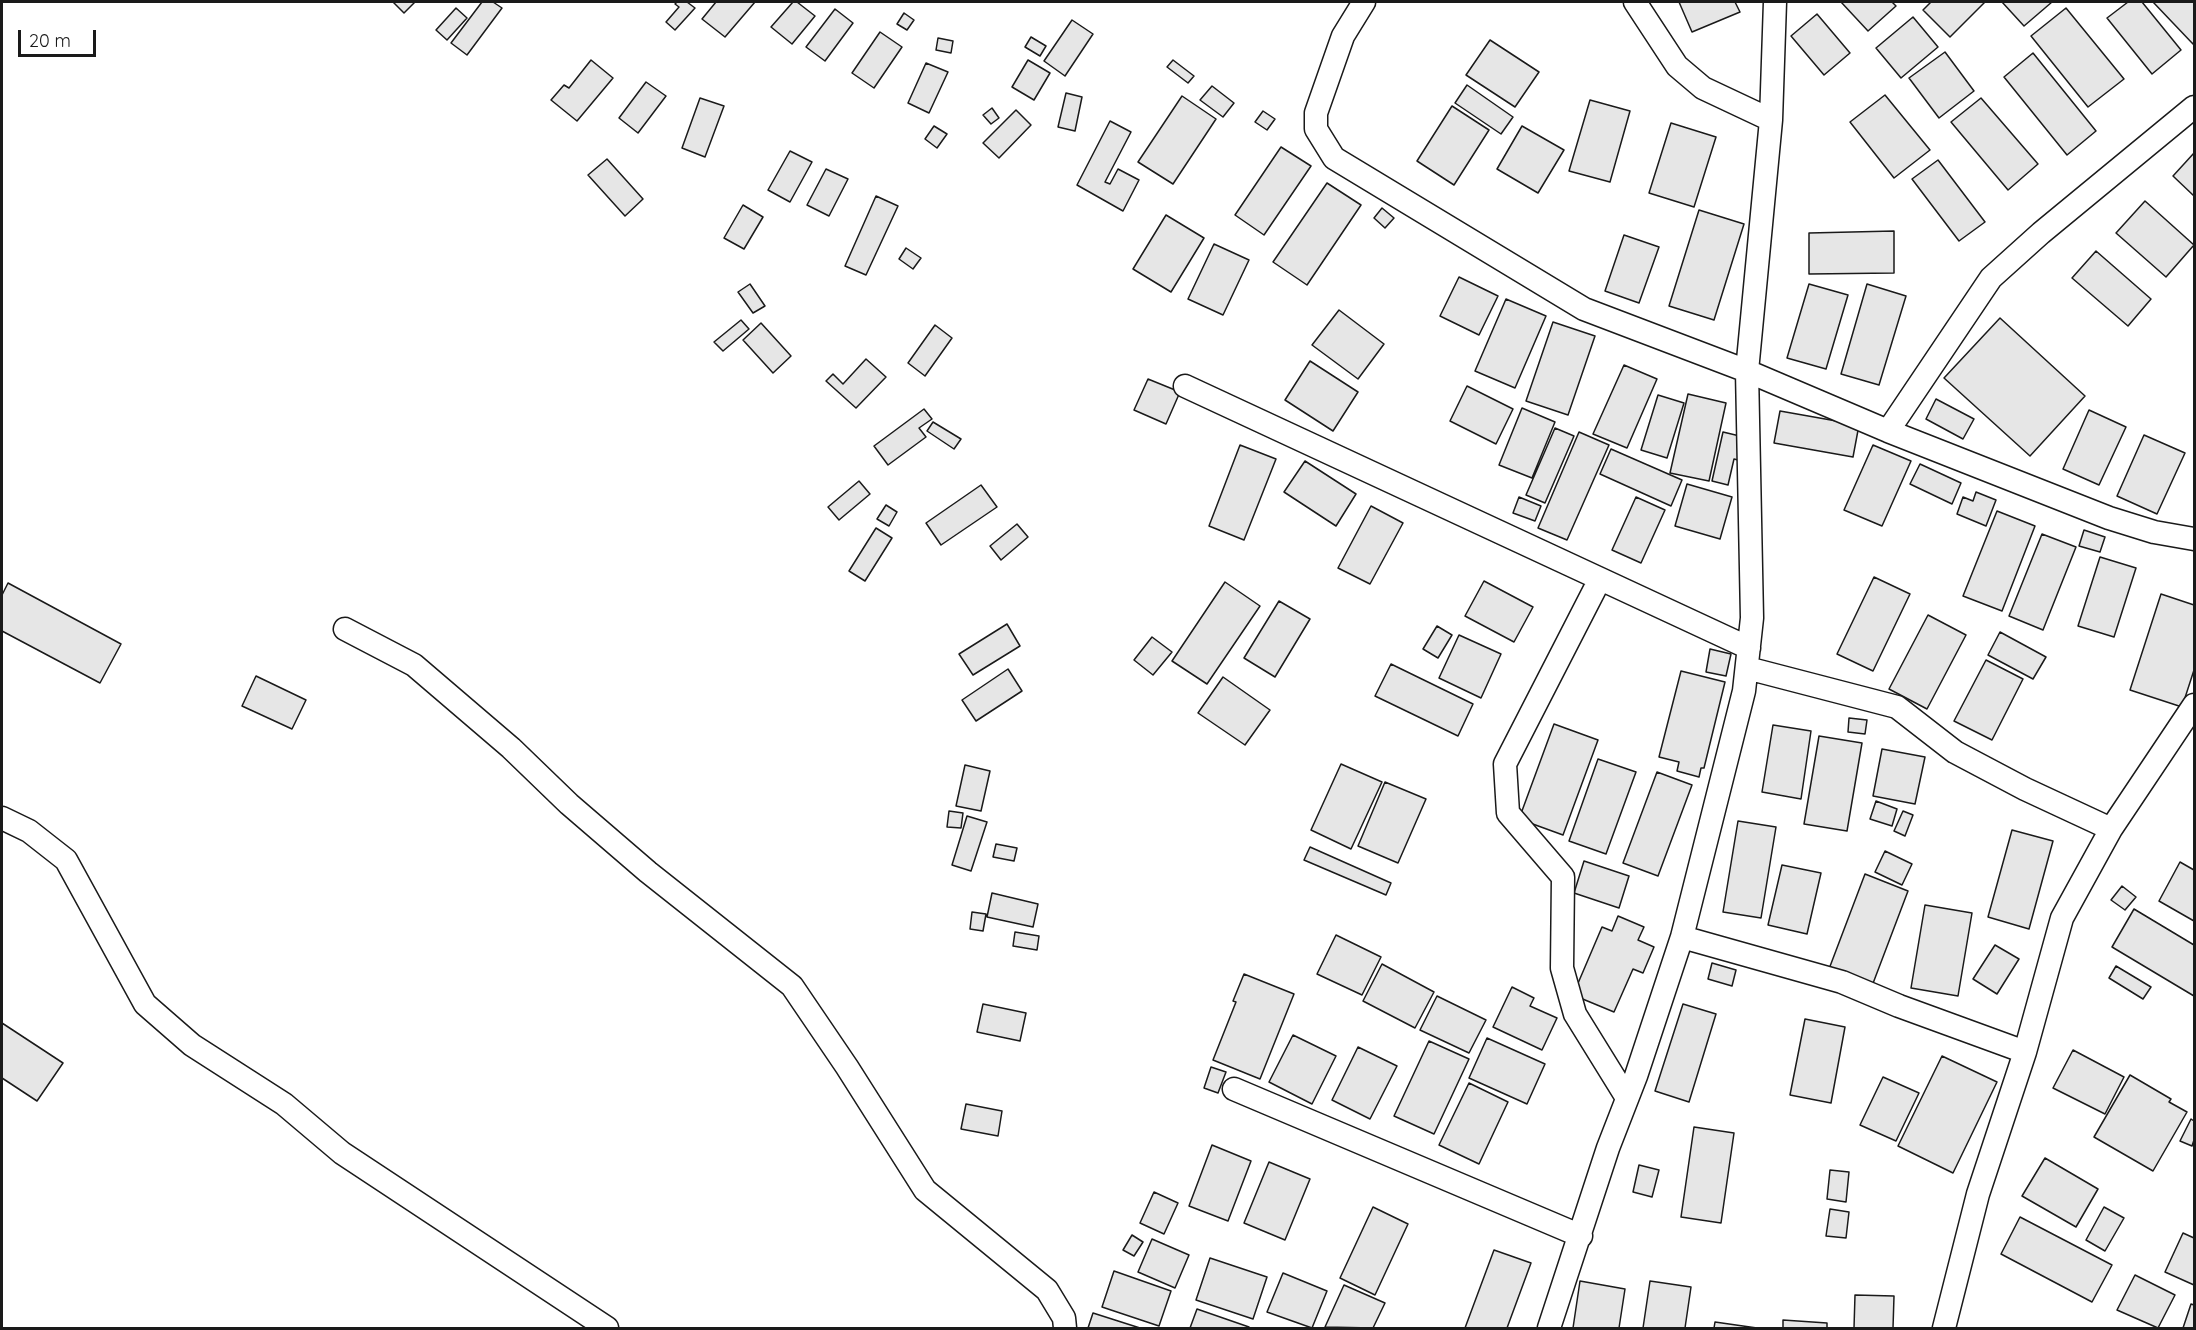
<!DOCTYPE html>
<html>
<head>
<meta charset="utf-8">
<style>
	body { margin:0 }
	#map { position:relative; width:2196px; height:1330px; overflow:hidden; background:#fff; font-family:Quicksand,sans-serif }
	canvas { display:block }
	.frame { position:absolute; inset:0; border:3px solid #1a1a1a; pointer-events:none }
	.scale { position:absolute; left:18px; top:30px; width:78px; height:27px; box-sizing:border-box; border:3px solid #1a1a1a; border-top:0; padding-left:8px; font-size:18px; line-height:21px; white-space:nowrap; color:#1a1a1a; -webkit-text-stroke:4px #fff; paint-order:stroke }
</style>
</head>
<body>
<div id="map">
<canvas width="2196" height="1330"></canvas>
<div class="frame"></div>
<div class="scale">20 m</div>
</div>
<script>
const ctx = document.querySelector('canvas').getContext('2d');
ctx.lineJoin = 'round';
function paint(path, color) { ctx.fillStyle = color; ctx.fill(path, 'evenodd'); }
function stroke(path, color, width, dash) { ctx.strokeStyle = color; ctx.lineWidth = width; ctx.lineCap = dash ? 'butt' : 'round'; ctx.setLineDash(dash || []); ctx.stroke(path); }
const building = new Path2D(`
	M393 2H415L404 13Z
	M482 2H493L502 8 467 55 451 43Z
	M677 2H687L695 8 675 30 666 22 679 7 675 4Z
	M716 2H755L725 37 702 19Z
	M793 2H797L815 16 792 44 771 27Z
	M1679 2H1735L1740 12 1692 32Z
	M1841 2H1892L1896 6 1868 31Z
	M1931 2H1985L1950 37 1923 10Z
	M2002 2H2052L2024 26Z
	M2128 2H2142L2181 50 2152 74 2107 18Z
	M2153 2H2194V42L2193 44Z
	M456 8 467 18 447 40 436 30Z
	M2066 8 2124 79 2088 107 2031 36Z
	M835 9 853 23 825 61 806 47Z
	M904 13 914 20 907 30 897 24Z
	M1817 14 1850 53 1824 75 1791 36Z
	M1913 17 1938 47 1901 78 1876 48Z
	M1072 20 1093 34 1065 76 1044 61Z
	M880 32 902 47 874 88 852 73Z
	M1031 37 1046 46 1040 56 1025 47Z
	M938 38 953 41 951 53 936 50Z
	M1490 40 1539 72 1515 107 1466 75Z
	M1945 52 1974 91 1939 118 1909 78Z
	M2033 53 2096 131 2067 155 2004 77Z
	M591 60 613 78 577 121 551 100 564 85 569 88Z
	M1028 60 1050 73 1034 100 1012 87Z
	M1173 60 1194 76 1188 83 1167 67Z
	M926 63 948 72 929 113 908 103Z
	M646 82 666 96 638 133 619 118Z
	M1467 85 1513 117 1501 134 1455 103Z
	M1212 86 1234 103 1223 117 1200 100Z
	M1066 93 1082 97 1075 131 1058 127Z
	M1885 95 1930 150 1894 178 1850 122Z
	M1182 96 1216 119 1173 184 1138 162Z
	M700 98 724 106 705 157 682 148Z
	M1981 98 2038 164 2008 190 1951 122Z
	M1590 100 1630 111 1610 182 1569 171Z
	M1452 106 1489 130 1454 185 1417 161Z
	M992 108 999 118 991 124 983 115Z
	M1016 110 1031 125 999 158 983 143Z
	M1263 111 1275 119 1267 130 1255 122Z
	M1110 121 1131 132 1105 182 1110 184 1118 169 1139 180 1123 211 1077 185Z
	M1671 123 1716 137 1694 207 1649 193Z
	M934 126 947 134 937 148 925 139Z
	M1522 126 1564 150 1538 193 1497 169Z
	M1281 147 1311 166 1264 235 1235 215Z
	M790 151 812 162 790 202 768 190Z
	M2194 153V196L2173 176Z
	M607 159 643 199 625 216 588 175Z
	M1938 160 1985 222 1959 241 1912 179Z
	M826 169 848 179 829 216 807 205Z
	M1327 183 1361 205 1307 285 1273 262Z
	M876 196 898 206 866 275 845 266Z
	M2145 201 2194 245 2166 277 2116 233Z
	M743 205 763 217 744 249 724 238Z
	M1382 208 1394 218 1385 228 1374 218Z
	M1699 210 1744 224 1714 320 1669 306Z
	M1166 215 1204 238 1171 292 1133 269Z
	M1894 231V273L1809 274V233Z
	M1624 235 1659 247 1639 303 1605 291Z
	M1214 244 1249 260 1223 315 1188 299Z
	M906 248 921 258 913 269 899 259Z
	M2096 251 2151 299 2128 326 2072 278Z
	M1459 277 1498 296 1479 335 1440 316Z
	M750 284 765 306 753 313 738 292Z
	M1809 284 1848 295 1826 369 1787 358Z
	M1867 284 1906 296 1879 385 1841 374Z
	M1506 299 1546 316 1515 388 1475 371Z
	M1339 310 1384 344 1358 379 1312 345Z
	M2000 318 2085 396 2030 456 1944 378Z
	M741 320 749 329 723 351 714 342Z
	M1553 322 1595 336 1568 415 1526 401Z
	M761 323 791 356 773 373 743 340Z
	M935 325 952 338 925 376 908 363Z
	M866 359 886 377 856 408 826 381 833 374 843 384Z
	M1310 361 1358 392 1333 431 1285 400Z
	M1624 365 1657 379 1627 448 1593 434Z
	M1148 379 1180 392 1166 424 1134 410Z
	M1467 386 1513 409 1496 444 1450 421Z
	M1688 394 1726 403 1709 481 1670 473Z
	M1658 395 1684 403 1667 458 1641 450Z
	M1936 399 1974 419 1963 439 1926 419Z
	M1522 408 1555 422 1532 478 1499 465Z
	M924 409 932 419 919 428 926 437 888 465 874 446Z
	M2089 410 2126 427 2099 485 2063 469Z
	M1780 411 1859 425 1853 457 1774 443Z
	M933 422 961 439 954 449 927 431Z
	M1555 428 1574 436 1545 503 1526 495Z
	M1579 432 1609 445 1567 540 1538 528Z
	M1723 432 1748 438 1742 461 1734 459 1728 485 1712 481Z
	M2144 435 2185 453 2157 514 2117 496Z
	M1240 445 1276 459 1244 540 1209 526Z
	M1873 445 1911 461 1882 526 1844 510Z
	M1611 449 1682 480 1671 506 1600 474Z
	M1305 461 1356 494 1336 526 1284 492Z
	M1920 464 1961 483 1952 504 1910 484Z
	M859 481 870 494 839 520 828 507Z
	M1687 484 1732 497 1720 539 1675 526Z
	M981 485 997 507 941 545 926 523Z
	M1976 492 1996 500 1986 526 1957 514 1963 497 1973 501Z
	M1519 497 1541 506 1535 521 1513 513Z
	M1636 497 1665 510 1641 563 1612 550Z
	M886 505 897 512 889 526 877 519Z
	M1371 506 1403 523 1370 584 1338 568Z
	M1997 511 2035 526 2002 611 1963 596Z
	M1017 524 1028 537 1001 560 990 546Z
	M876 528 892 538 865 581 849 571Z
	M2084 530 2105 537 2100 552 2079 546Z
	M2042 534 2076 547 2043 630 2009 616Z
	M2100 557 2136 568 2114 637 2078 626Z
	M1874 577 1910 594 1873 671 1837 654Z
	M1484 581 1533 607 1514 642 1465 616Z
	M1225 582 1260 606 1207 684 1172 661Z
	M8 583 121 644 100 683 2 631V595Z
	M2161 594 2194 605V670L2182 707 2130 690Z
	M1279 601 1310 619 1275 677 1244 658Z
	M1928 615 1966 635 1927 709 1889 689Z
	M1007 624 1020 646 973 675 959 654Z
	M1437 626 1452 635 1438 658 1423 649Z
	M2000 632 2046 657 2033 679 1988 655Z
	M1459 635 1501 654 1481 698 1439 678Z
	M1152 637 1172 652 1153 675 1134 660Z
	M1710 649 1731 654 1726 676 1706 672Z
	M1986 660 2023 679 1992 740 1954 721Z
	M1391 664 1473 704 1458 736 1375 696Z
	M1008 669 1022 691 976 721 962 700Z
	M1681 671 1725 682 1704 768H1701L1699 777 1677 771 1679 762 1659 757Z
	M256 676 306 700 292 729 242 706Z
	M1223 677 1270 710 1245 745 1198 713Z
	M1849 718 1867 720 1865 734 1848 732Z
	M1554 724 1598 740 1563 835 1519 819Z
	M1773 725 1811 731 1801 799 1762 792Z
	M1819 736 1862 743 1847 831 1804 824Z
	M1882 749 1925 757 1915 804 1873 796Z
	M1598 759 1636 772 1606 854 1569 841Z
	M1341 764 1382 782 1351 849 1311 830Z
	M965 765 990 771 981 811 956 806Z
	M1657 772 1692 785 1658 876 1623 863Z
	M1385 782 1426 799 1398 863 1358 846Z
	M1876 801 1897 809 1892 826 1870 819Z
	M949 811 963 813 961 828 947 827Z
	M1903 811 1913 815 1905 836 1894 831Z
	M967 816 987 822 971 871 952 865Z
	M1738 821 1776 827 1761 918 1723 912Z
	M2012 830 2053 841 2029 929 1988 917Z
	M996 844 1017 848 1014 861 993 857Z
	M1310 847 1391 883 1386 895 1304 860Z
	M1885 851 1912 864 1902 885 1875 872Z
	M1584 861 1629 876 1619 908 1574 893Z
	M2180 862 2194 870V921L2159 901Z
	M1782 865 1821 873 1807 934 1768 925Z
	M1865 874 1908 891 1872 986 1829 969Z
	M2122 886 2136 897 2125 910 2111 900Z
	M992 893 1038 904 1033 927 987 917Z
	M1925 905 1972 913 1958 996 1911 988Z
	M2134 909 2194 945V996L2112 947Z
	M972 912 986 914 983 931 970 929Z
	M1618 916 1644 927 1638 940 1654 947 1643 973 1633 969 1614 1012 1573 995 1602 927 1612 931Z
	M1015 932 1039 936 1037 950 1013 946Z
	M1336 935 1381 957 1362 995 1317 974Z
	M1995 945 2019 959 1997 994 1973 979Z
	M1712 963 1736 970 1732 986 1708 979Z
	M1382 964 1434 992 1415 1028 1363 1001Z
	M2116 966 2151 987 2143 999 2109 978Z
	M1244 974 1294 994 1260 1079 1213 1060 1236 1002 1233 1001Z
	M1512 987 1534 998 1530 1006 1557 1018 1542 1050 1493 1027Z
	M1437 996 1486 1020 1469 1053 1420 1030Z
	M983 1004 1026 1013 1020 1041 977 1032Z
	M1683 1004 1716 1014 1689 1102 1655 1091Z
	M1805 1019 1845 1027 1831 1103 1790 1095Z
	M2 1023 63 1063 37 1101 2 1078Z
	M1293 1035 1336 1056 1312 1104 1269 1082Z
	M1487 1038 1545 1064 1527 1104 1469 1078Z
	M1429 1041 1469 1059 1434 1134 1394 1116Z
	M1358 1047 1397 1066 1370 1119 1332 1100Z
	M2073 1050 2124 1077 2105 1114 2053 1088Z
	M1942 1056 1997 1082 1953 1173 1898 1146Z
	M1211 1067 1226 1072 1218 1093 1204 1088Z
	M2130 1075 2171 1099 2169 1102 2187 1112 2153 1171 2094 1137Z
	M1883 1077 1919 1093 1896 1141 1860 1125Z
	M1469 1083 1508 1102 1479 1164 1439 1145Z
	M966 1104 1002 1111 998 1136 961 1129Z
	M2191 1119 2194 1121V1140L2192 1146 2180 1141Z
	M1694 1127 1734 1133 1721 1223 1681 1217Z
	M1212 1145 1251 1161 1228 1221 1189 1206Z
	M2045 1158 2098 1189 2076 1227 2022 1196Z
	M1269 1162 1310 1179 1285 1240 1244 1223Z
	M1639 1165 1659 1170 1652 1197 1633 1192Z
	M1830 1170 1849 1172 1846 1202 1827 1199Z
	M1154 1192 1178 1203 1164 1234 1140 1223Z
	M1373 1207 1408 1224 1375 1295 1340 1278Z
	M2104 1207 2124 1218 2105 1251 2086 1240Z
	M1830 1209 1849 1212 1846 1238 1826 1236Z
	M2020 1217 2112 1265 2092 1302 2001 1254Z
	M2183 1233 2194 1238V1285L2165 1272Z
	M1132 1235 1143 1242 1134 1256 1123 1250Z
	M1152 1239 1189 1255 1175 1288 1138 1272Z
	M1494 1250 1531 1263 1507 1328H1465Z
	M1210 1258 1267 1277 1253 1319 1196 1300Z
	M1114 1271 1171 1291 1159 1326 1102 1307Z
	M1283 1273 1327 1291 1312 1328 1267 1312Z
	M2135 1275 2175 1295 2158 1328 2117 1310Z
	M1580 1281 1625 1289 1619 1328H1573Z
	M1650 1281 1691 1287 1685 1328H1643Z
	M1344 1285 1385 1303 1373 1328 1325 1327Z
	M1855 1295 1894 1296 1893 1328H1854Z
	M2191 1304 2194 1305V1328H2183Z
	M1197 1309 1249 1327V1328H1190Z
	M1093 1313 1140 1328H1088Z
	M1783 1320 1827 1323V1328H1783Z
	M1715 1322 1757 1328H1714Z`);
const minor = new Path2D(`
	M1364 2 1343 36 1316 113V129L1334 158 1584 309 1747 371 1888 431 2109 518 2154 532 2194 539
	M1635 2 1677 66 1703 88 1771 120
	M1185 386 1749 648
	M1888 431 1991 278 2041 233 2194 107
	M1600 579 1505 764 1508 813 1563 877 1562 968 1575 1014 1627 1098
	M345 629 414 665 511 748 569 804 648 872 792 986 847 1067 925 1190 1047 1290 1064 1318 1065 1328
	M1747 668 1897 707 1955 752 2025 789 2111 829
	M2 818 29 831 66 860 145 1004 192 1045 284 1104 342 1153 607 1328
	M1682 937 1842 982 1899 1006 2025 1052
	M1234 1089 1581 1236
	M1549 1328 1608 1148 1636 1076 1682 937 1744 691 1752 618 1747 371 1771 120 1775 2
	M1944 1328 1978 1194 2025 1052 2062 918 2111 829 2194 705`);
paint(building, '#e6e6e6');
stroke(building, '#1a1a1a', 1.5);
stroke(minor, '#1a1a1a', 25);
stroke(minor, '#fff', 22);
</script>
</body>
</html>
